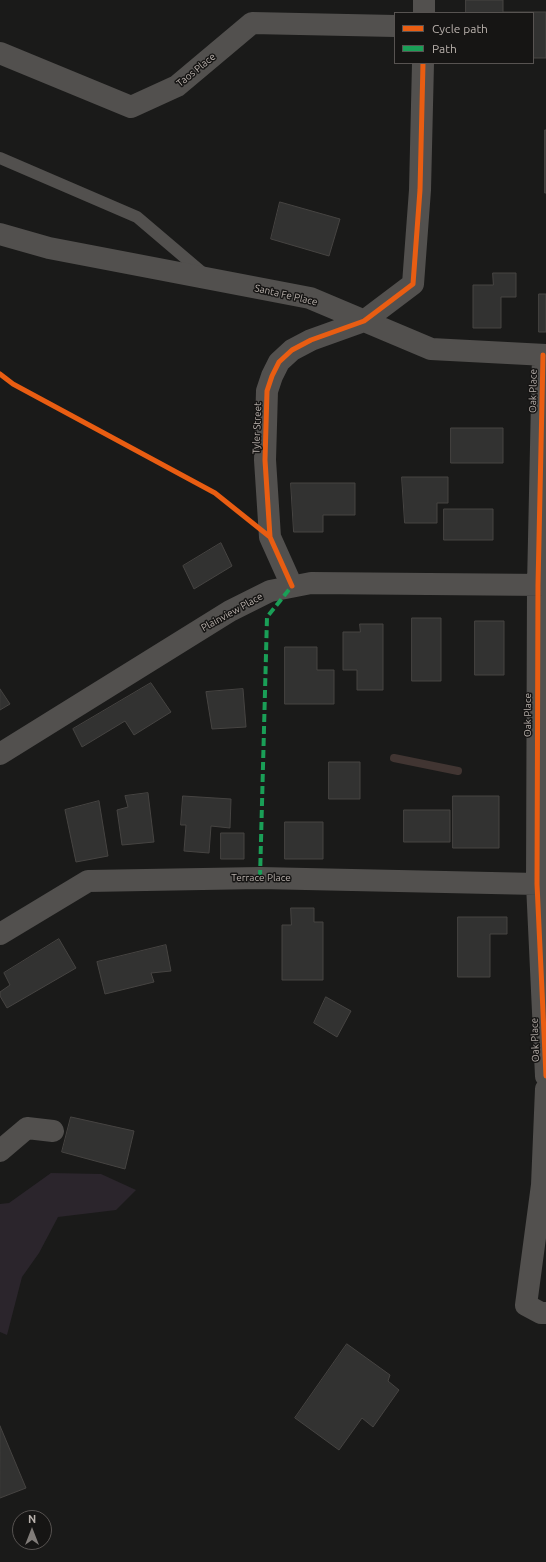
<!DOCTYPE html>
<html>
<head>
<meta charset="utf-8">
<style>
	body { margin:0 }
	#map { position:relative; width:546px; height:1562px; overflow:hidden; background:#1a1a19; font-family:Ubuntu,sans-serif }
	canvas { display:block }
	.legend { position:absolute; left:394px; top:12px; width:140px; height:52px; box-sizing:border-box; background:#161514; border:1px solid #575351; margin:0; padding:5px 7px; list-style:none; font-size:12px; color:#b9b1ac }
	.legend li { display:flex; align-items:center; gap:8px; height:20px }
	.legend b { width:20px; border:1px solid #575351 }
	.north { position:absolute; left:12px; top:1510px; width:40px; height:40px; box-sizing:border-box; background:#161514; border:1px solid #575351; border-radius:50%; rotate:0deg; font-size:11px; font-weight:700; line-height:16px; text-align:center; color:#b9b1ac }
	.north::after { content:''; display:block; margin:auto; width:14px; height:18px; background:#817c79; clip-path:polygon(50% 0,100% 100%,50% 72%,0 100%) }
</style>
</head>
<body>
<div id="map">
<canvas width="546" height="1562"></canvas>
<ul class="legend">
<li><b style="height:5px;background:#e95d12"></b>Cycle path</li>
<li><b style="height:5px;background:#1a9f57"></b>Path</li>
</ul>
<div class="north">N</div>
</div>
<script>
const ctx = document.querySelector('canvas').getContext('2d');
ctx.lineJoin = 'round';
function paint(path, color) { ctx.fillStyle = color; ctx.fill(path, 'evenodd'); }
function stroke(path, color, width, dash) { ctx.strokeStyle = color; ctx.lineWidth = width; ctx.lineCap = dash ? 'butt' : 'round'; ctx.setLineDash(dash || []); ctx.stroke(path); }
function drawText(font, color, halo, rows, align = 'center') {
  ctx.font = font + ' Ubuntu,sans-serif'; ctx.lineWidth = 3; ctx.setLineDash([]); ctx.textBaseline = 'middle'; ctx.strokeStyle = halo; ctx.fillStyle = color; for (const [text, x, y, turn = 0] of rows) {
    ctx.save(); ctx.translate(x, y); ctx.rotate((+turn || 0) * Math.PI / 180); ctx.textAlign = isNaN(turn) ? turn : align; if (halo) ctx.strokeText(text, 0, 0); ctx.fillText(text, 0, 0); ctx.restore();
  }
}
const green = new Path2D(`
	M51 1173 101 1174 136 1190 116 1210 58 1217 39 1253 22 1277 7 1335 0 1332V1204L9 1203Z`);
const stream = new Path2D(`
	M394 758 458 771`);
const building = new Path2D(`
	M466 0H503V12H546V58H533V13H466Z
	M545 130H546V193H545Z
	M280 202 340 219 329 256 271 239Z
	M493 273H516V297H501V328H473V285H493Z
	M539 294H546V332H539Z
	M451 428H503V463H451Z
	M402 477H448V503H437V523H405Z
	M291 483H355V515H323V532H294Z
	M444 509H493V540H444Z
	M221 543 232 566 194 589 183 566Z
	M412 618H441V681H412Z
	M475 621H504V675H475Z
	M360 624H383V690H357V670H343V632H360Z
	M285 647H317V670H334V704H285Z
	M151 683 171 712 134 735 125 721 82 747 73 729Z
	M0 689 10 704 0 710Z
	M243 689 246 727 212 729 206 692Z
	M329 762H360V799H329Z
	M148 793 154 842 122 845 117 810 128 807 125 796Z
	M183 796 231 799 230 828 211 826 209 853 184 851 186 825H181Z
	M453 796H499V848H453Z
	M99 801 108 856 76 862 65 810Z
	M404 810H450V842H404Z
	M285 822H323V859H285Z
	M221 833H244V859H221Z
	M291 908H314V922H323V980H282V925H291Z
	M458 917H507V934H490V977H458Z
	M59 939 76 968 7 1008 0 996V992L10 985 4 973Z
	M166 945 171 971 151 973 154 982 105 994 97 962Z
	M326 997 351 1011 337 1037 314 1023Z
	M71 1117 134 1131 125 1169 62 1152Z
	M347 1344 390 1375 388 1381 399 1390 373 1427 362 1418 339 1450 295 1418Z
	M0 1426 26 1488 0 1498Z`);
const lane = new Path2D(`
	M0 158 137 217 204 274`);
const street = new Path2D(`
	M424 13V0
	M0 53 131 107 177 86 252 23 395 26
	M0 234 49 248 310 298 431 349 546 355
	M543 355 538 585 537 884 546 1076
	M292 586 270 537 265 460 267 391 272 376 279 362 292 350 311 340 364 321 413 284 420 190 423 63
	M0 754 230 611 270 591 311 583 546 585
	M0 934 88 881 260 878 537 884
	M546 1089 542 1185 526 1305 541 1313H546
	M0 1151 27 1128 53 1131`);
const quiet = new Path2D(`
	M260 878 267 617 292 586`);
const cycleway = new Path2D(`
	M543 355 538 585 537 884 546 1076
	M0 374 13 384 215 493 270 537
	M292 586 270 537 265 460 267 391 272 376 279 362 292 350 311 340 364 321 413 284 420 190 423 63`);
const streetNames = [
	["Taos Place",196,70,-39],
	["Santa Fe Place",286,295,13],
	["Oak Place",533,391,-89],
	["Tyler Street",257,428,-88],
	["Plainview Place",232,612,-29],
	["Oak Place",528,715,-90],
	["Terrace Place",261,878],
	["Oak Place",535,1040,-92]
];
paint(green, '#2b252c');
stroke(stream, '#413532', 8);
paint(building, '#323231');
stroke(building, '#464442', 1);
stroke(lane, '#52504e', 12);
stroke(street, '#52504e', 22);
stroke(quiet, '#1a9f57', 4, [8, 4]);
stroke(cycleway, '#e95d12', 5);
drawText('10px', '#b9b1ac', '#161514', streetNames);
</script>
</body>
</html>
